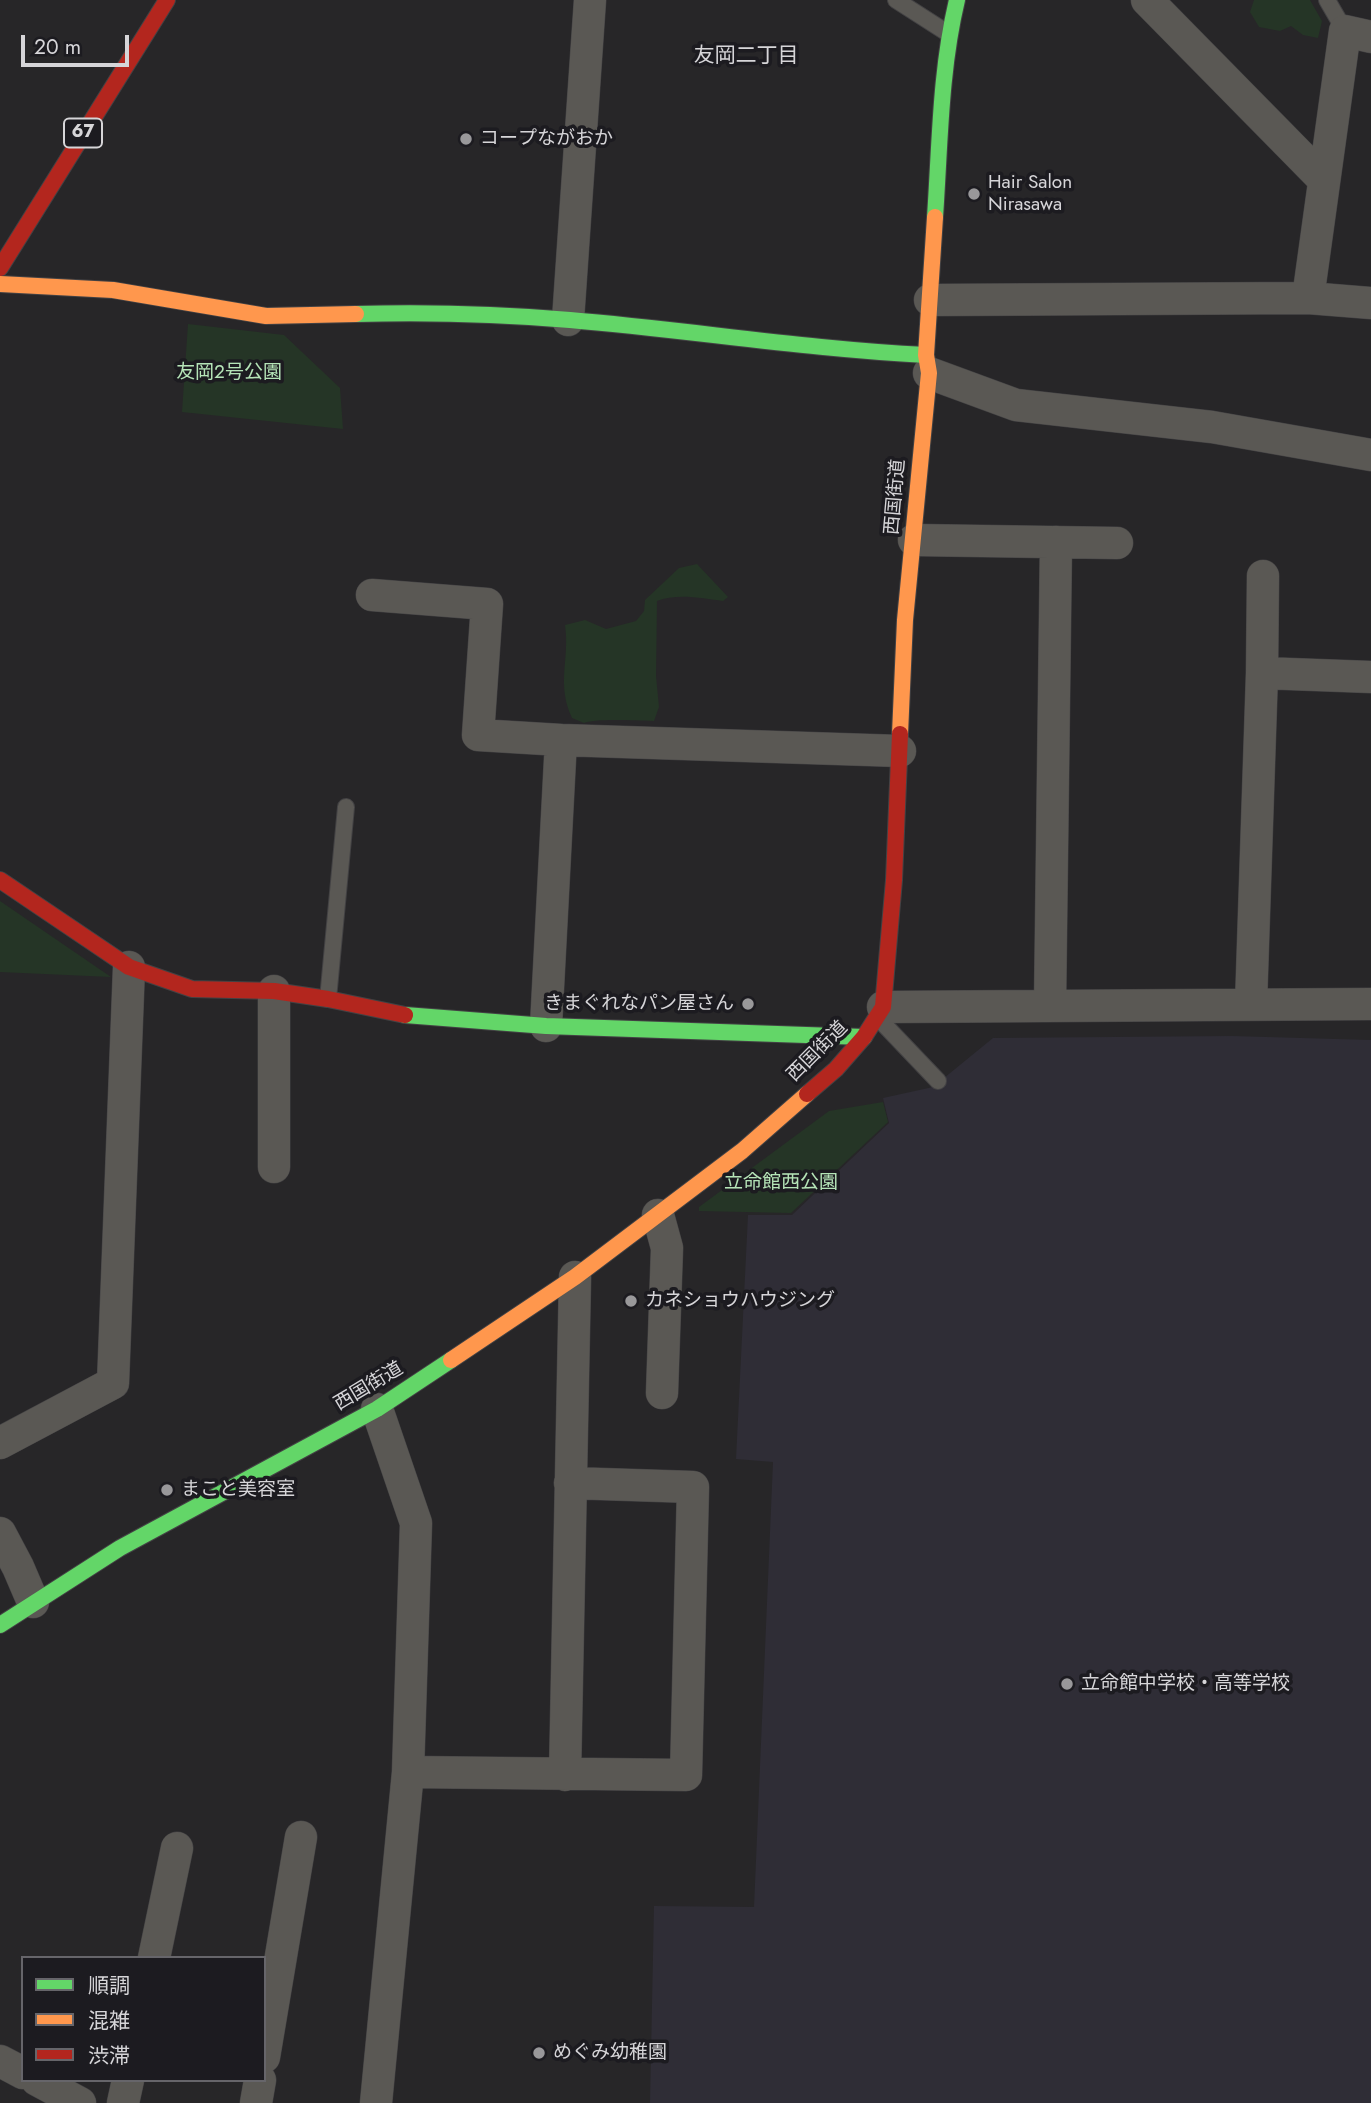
<!DOCTYPE html>
<html>
<head>
<meta charset="utf-8">
<style>
	body { margin:0 }
	#map { position:relative; width:1371px; height:2103px; overflow:hidden; background:#272628; font-family:Jost,"Noto Sans JP",sans-serif }
	canvas { display:block }
	.legend { position:absolute; left:21px; top:1956px; width:245px; height:126px; box-sizing:border-box; background:#1c1b20; border:2px solid #66656a; margin:0; padding:9px 12px; list-style:none; font-size:21px; color:#d6d5d8 }
	.legend li { display:flex; align-items:center; gap:14px; height:35px }
	.legend b { width:35px; border:2px solid #66656a }
	.scale { position:absolute; left:21px; top:35px; width:108px; height:32px; box-sizing:border-box; border:4px solid #d6d5d8; border-top:0; padding-left:9px; font-size:21px; line-height:24px; white-space:nowrap; color:#d6d5d8; -webkit-text-stroke:5px #1c1b20; paint-order:stroke }
</style>
</head>
<body>
<div id="map">
<canvas width="1371" height="2103"></canvas>
<ul class="legend">
<li><b style="height:9px;background:#63d668"></b>順調</li>
<li><b style="height:9px;background:#ff974d"></b>混雑</li>
<li><b style="height:9px;background:#b3261e"></b>渋滞</li>
</ul>
<div class="scale">20 m</div>
</div>
<script>
const ctx = document.querySelector('canvas').getContext('2d');
ctx.lineJoin = 'round';
function paint(path, color) { ctx.fillStyle = color; ctx.fill(path, 'evenodd'); }
function stroke(path, color, width, dash) { ctx.strokeStyle = color; ctx.lineWidth = width; ctx.lineCap = dash ? 'butt' : 'round'; ctx.setLineDash(dash || []); ctx.stroke(path); }
function drawText(font, color, halo, rows, align = 'center') {
  ctx.font = font + ' Jost,"Noto Sans JP",sans-serif'; ctx.lineWidth = 7; ctx.setLineDash([]); ctx.textBaseline = 'middle'; ctx.strokeStyle = halo; ctx.fillStyle = color; for (const [text, x, y, turn = 0] of rows) {
    ctx.save(); ctx.translate(x, y); ctx.rotate((+turn || 0) * Math.PI / 180); ctx.textAlign = isNaN(turn) ? turn : align; if (halo) ctx.strokeText(text, 0, 0); ctx.fillText(text, 0, 0); ctx.restore();
  }
}
const built = new Path2D(`
	M1232 1036 1371 1040V2103H650L654 1906 754 1907 773 1462 736 1459 748 1215H792L889 1123 883 1098 933 1087 993 1038Z`);
const green = new Path2D(`
	M1254 0H1310L1322 21 1318 38 1303 35 1291 26 1280 31 1259 27 1250 12Z
	M188 324 284 335 340 388 343 429 182 412Z
	M697 564 728 597 723 601C703 598 676 593 657 601L656 676 659 707 654 721C635 721 600 718 584 723L572 718C556 683 570 660 565 625L585 620 606 629 636 621 644 611 645 600 679 568Z
	M0 901 111 977 0 972Z
	M883 1102 888 1122 791 1213 699 1211V1207L829 1111Z`);
const lane = new Path2D(`
	M896 0 949 34
	M1327 0 1345 31
	M328 999 346 807
	M877 1017 938 1081`);
const street = new Path2D(`
	M1147 0 1324 180
	M1308 298 1345 31 1371 37
	M930 300 1308 298 1371 303
	M568 320 590 0
	M929 373 1016 405 1212 427 1371 455
	M914 540 1117 543
	M372 595 487 604 478 735 561 740
	M1262 673 1263 576
	M1251 1004 1262 673 1371 677
	M1050 1006 1056 542
	M883 1007 1371 1004
	M546 1026 561 740 900 751
	M274 1167V991
	M658 1215 667 1248 662 1393
	M0 1443 113 1383 129 967
	M0 1533 18 1567 33 1602
	M408 1772 686 1775 693 1487 570 1483
	M565 1775 575 1277
	M154 1958 177 1848
	M264 2057 301 1837
	M0 2061 23 2073
	M37 2080 80 2103
	M123 2103 128 2080
	M256 2103 260 2080
	M376 2103 408 1772 416 1523 377 1409`);
const fast = new Path2D(`
	M935 217C940 145 940 71 957 0
	M356 314C427 312 499 314 570 320 689 330 807 349 926 355
	M405 1015 546 1026 864 1037
	M0 1625 120 1548 377 1409 451 1360`);
const slow = new Path2D(`
	M0 284 113 290 266 316 356 314
	M900 734 905 620 929 373 926 355 935 217
	M451 1360 575 1277 742 1151 807 1094`);
const jam = new Path2D(`
	M0 268 167 0
	M0 880 129 967 192 989 274 991 328 999 405 1015
	M807 1094 836 1069 864 1037 883 1007 894 880 900 734`);
const markers = [
	[466,139,7,"#99989a"],
	[974,194,7,"#99989a"],
	[748,1004,7,"#99989a"],
	[631,1301,7,"#99989a"],
	[167,1490,7,"#99989a"],
	[1067,1684,7,"#99989a"],
	[539,2053,7,"#99989a"]
];
const shields = [
	[83,133,38]
];
const shieldNames = [
	["67",83,133]
];
const poiNames = [
	["コープながおか",480,139],
	["Hair Salon",988,183],
	["Nirasawa",988,205],
	["きまぐれなパン屋さん",734,1004,"right"],
	["カネショウハウジング",645,1301],
	["まこと美容室",181,1490],
	["立命館中学校・高等学校",1081,1684],
	["めぐみ幼稚園",553,2053]
];
const parkNames = [
	["友岡2号公園",229,373],
	["立命館西公園",781,1183]
];
const streetNames = [
	["西国街道",896,497,-85],
	["西国街道",818,1052,-45],
	["西国街道",369,1387,-31]
];
const neighbourhoodNames = [
	["友岡二丁目",746,57]
];
paint(built, '#2f2d36');
paint(green, '#253526');
stroke(lane, '#434244', 18);
stroke(street, '#434244', 33);
stroke(fast, '#434244', 18);
stroke(slow, '#434244', 18);
stroke(jam, '#434244', 18);
stroke(lane, '#5a5854', 16);
stroke(street, '#5a5854', 32);
stroke(fast, '#63d668', 16);
stroke(slow, '#ff974d', 16);
stroke(jam, '#b3261e', 16);
for (const [x, y, r, color] of markers) { const dot = new Path2D(); dot.arc(x, y, r, 0, 2 * Math.PI); ctx.fillStyle = color; ctx.fill(dot); stroke(dot, '#1c1b20', 2.5); }
for (const [x, y, w] of shields) { const box = new Path2D(); box.roundRect(x - w / 2, y - 14.5, w, 29, 5); ctx.fillStyle = '#1c1b20'; ctx.fill(box); stroke(box, '#d6d5d8', 2); }
drawText('bold 18px', '#d6d5d8', null, shieldNames);
drawText('19px', '#d6d5d8', '#1c1b20', poiNames, 'left');
drawText('19px', '#b5e4b7', '#1c1b20', parkNames);
drawText('19px', '#d6d5d8', '#1c1b20', streetNames);
drawText('21px', '#d6d5d8', '#1c1b20', neighbourhoodNames);
</script>
</body>
</html>
